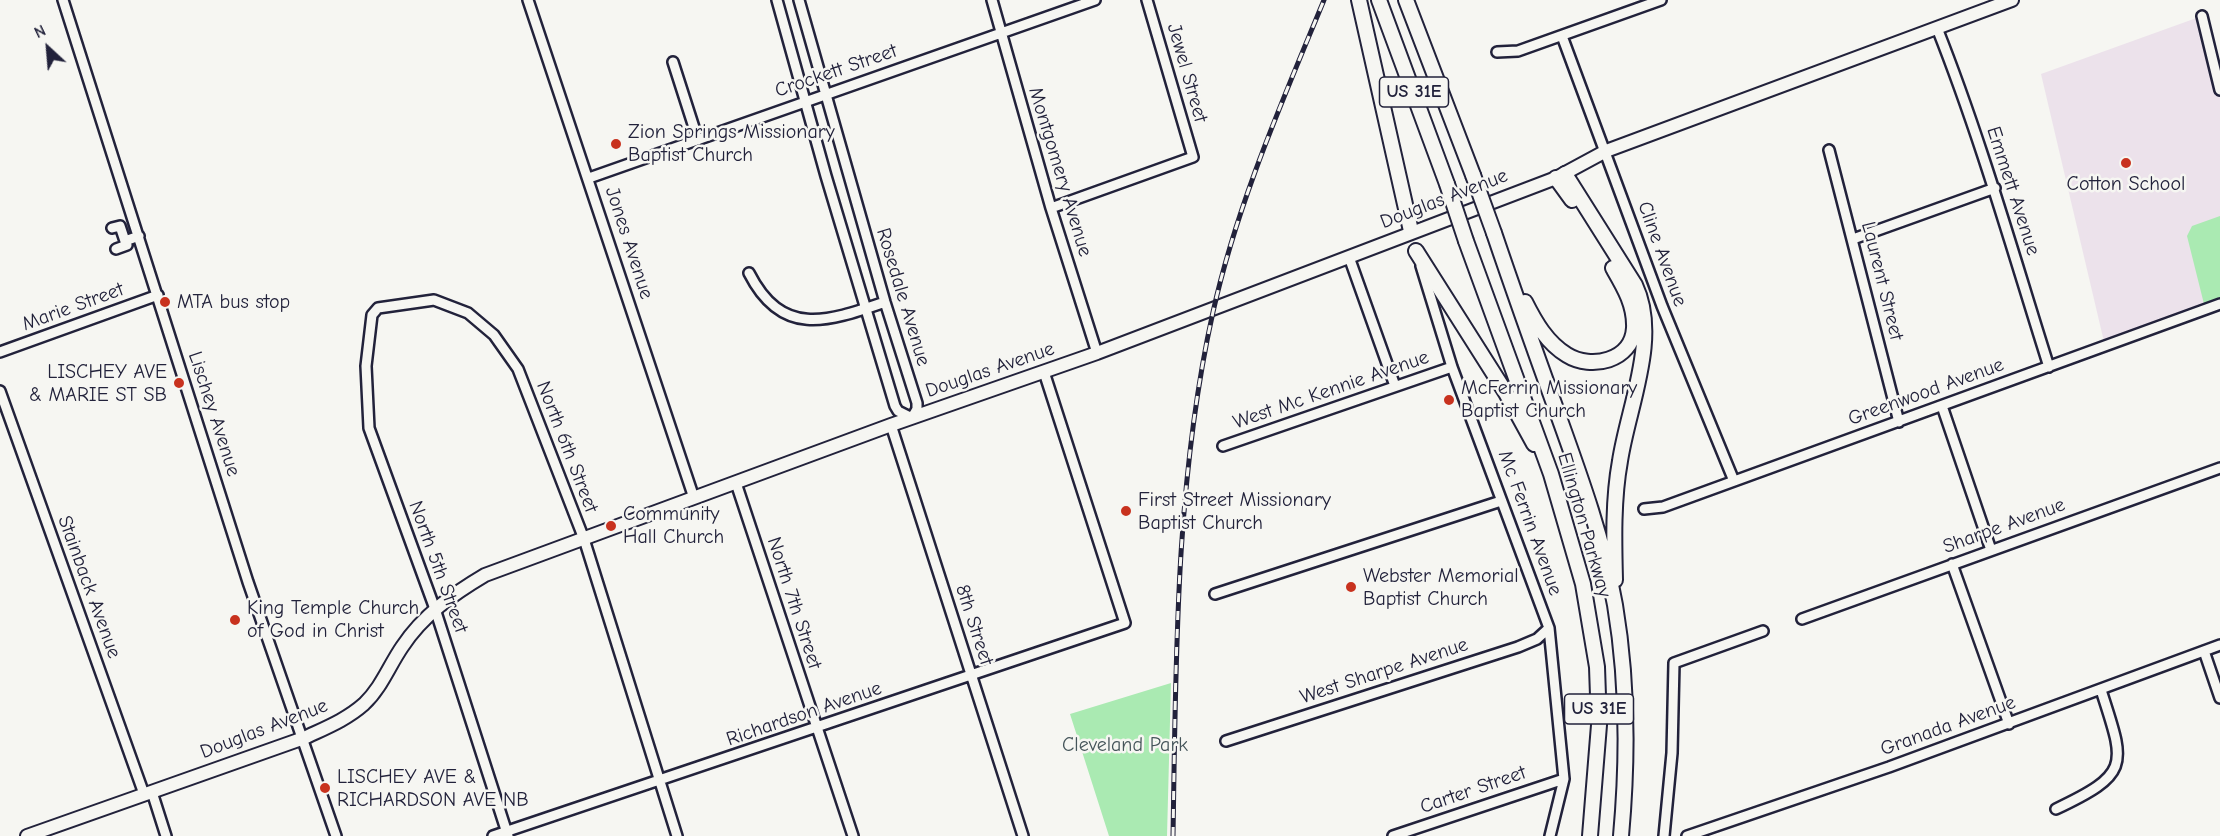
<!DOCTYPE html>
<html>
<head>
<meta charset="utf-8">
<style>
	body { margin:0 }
	#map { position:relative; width:2220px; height:836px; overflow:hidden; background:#f6f6f2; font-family:"Comic Neue",sans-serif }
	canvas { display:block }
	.north { position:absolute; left:18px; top:18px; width:60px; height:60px; -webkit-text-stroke:4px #f6f6f2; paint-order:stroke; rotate:334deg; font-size:16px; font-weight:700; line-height:24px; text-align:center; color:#22223b }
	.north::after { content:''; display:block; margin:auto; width:21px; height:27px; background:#22223b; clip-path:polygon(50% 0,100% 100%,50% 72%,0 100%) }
</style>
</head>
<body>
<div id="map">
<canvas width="2220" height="836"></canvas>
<div class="north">N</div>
</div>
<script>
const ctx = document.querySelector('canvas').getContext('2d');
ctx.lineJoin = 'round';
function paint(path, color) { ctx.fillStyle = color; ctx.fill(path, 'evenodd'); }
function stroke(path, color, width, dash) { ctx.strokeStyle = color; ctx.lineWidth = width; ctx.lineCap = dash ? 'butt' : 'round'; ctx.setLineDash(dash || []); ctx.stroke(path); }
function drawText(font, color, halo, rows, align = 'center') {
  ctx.font = font + ' "Comic Neue",sans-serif'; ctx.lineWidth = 5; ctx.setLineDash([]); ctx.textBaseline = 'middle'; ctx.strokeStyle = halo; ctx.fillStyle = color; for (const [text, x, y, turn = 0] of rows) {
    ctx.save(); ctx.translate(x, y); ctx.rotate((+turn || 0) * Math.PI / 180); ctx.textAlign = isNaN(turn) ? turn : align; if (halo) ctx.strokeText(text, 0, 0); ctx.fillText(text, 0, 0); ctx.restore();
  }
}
const built = new Path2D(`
	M2202 16 2220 90V304L2105 346 2041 74Z`);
const green = new Path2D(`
	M2220 216V298L2204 304 2187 236 2192 226Z
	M1171 683 1167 836H1109L1070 714Z`);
const minor = new Path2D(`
	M63 0 248 582 336 836
	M528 0 694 498
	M777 0 826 176 895 406 898 411 912 418 917 409V403L885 302 799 0
	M992 0 1051 208 1097 353
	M2202 16 2220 90
	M1937 28C1981 139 2013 253 2049 367
	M1562 36 1662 306 1734 481
	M1497 52 1518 51 1661 0
	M673 62 698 140
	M1829 150 1899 422
	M589 178 1095 0
	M1051 208 1193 157 1147 0
	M112 228 120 226 125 241 139 236
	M1853 239 1995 188
	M116 249 127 245 125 241
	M1349 257 1395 386
	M1421 266 1452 367 1549 628 1564 779 1550 836
	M749 273C782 338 827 322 885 302
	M0 352 158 295
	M0 391 144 794
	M1942 406 1991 550
	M891 425 1023 836
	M1223 446 1452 367
	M736 483 853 836
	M1644 509 1663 507 2220 304
	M1952 564 2009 724
	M1215 594 1501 501
	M1802 619 2220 468
	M2204 651 2220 698
	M1226 741 1518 647 1537 639 1549 628
	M152 792 166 836
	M2056 809C2132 773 2125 765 2101 690
	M493 836 1125 623 1044 372
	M508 836 435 609 369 428 366 366 372 315 378 308 434 300 468 313 494 335 518 369 584 539 677 836
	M1393 836 1564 779
	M1664 836 1672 753 1674 663 1763 631
	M1687 836 1889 767 2220 645`);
const major = new Path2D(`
	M27 836 304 738C325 728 346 720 364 704 381 688 389 666 402 647 423 615 453 594 485 575L891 425 1097 353 1556 178 1606 151 2012 0`);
const highway = new Path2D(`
	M1359 0 1411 231
	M1379 0 1447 184
	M1406 0 1473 175
	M1565 174 1635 285C1660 338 1628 407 1620 461 1613 499 1614 541 1615 580
	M1556 178 1572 200
	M1494 233C1514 292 1535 351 1556 409 1579 473 1603 538 1615 605 1628 682 1628 759 1621 836
	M1466 241 1551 474 1583 584 1597 667 1599 725 1590 836
	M1416 251 1506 393 1534 444
	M1525 302C1535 322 1547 343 1567 355 1591 370 1632 361 1634 328 1635 305 1624 287 1613 268`);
const rail = new Path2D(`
	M1173 836C1176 661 1175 483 1213 312 1237 204 1282 102 1324 0`);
const highwayBridge = new Path2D(`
	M1473 175 1494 233
	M1447 184 1466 241`);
const markers = [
	[616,144,6,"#c8321e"],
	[2126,163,6,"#c8321e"],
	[165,302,6,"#c8321e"],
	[179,383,6,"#c8321e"],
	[1449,400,6,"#c8321e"],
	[1126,511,6,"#c8321e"],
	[611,526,6,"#c8321e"],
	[1351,587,6,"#c8321e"],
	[235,620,6,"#c8321e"],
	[325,788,6,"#c8321e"]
];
const shields = [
	[1414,92,69],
	[1599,709,69]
];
const shieldNames = [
	["US 31E",1414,92],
	["US 31E",1599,709]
];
const streetNames = [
	["Crockett Street",836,71,-19],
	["Jewel Street",1187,73,74],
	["Montgomery Avenue",1060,172,73],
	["Emmett Avenue",2013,191,72],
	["Douglas Avenue",1444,199,-21],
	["Jones Avenue",629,243,72],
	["Cline Avenue",1662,254,70],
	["Laurent Street",1882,281,76],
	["Rosedale Avenue",903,297,73],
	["Marie Street",73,307,-20],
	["Douglas Avenue",990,370,-19],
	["West Mc Kennie Avenue",1331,390,-19],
	["Greenwood Avenue",1926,392,-20],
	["Lischey Avenue",214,414,72],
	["North 6th Street",567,447,69],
	["Mc Ferrin Avenue",1530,523,70],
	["Ellington Parkway",1584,525,74],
	["Sharpe Avenue",2004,526,-20],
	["North 5th Street",438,567,70],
	["Stainback Avenue",89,587,70],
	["North 7th Street",794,603,72],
	["8th Street",974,625,72],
	["West Sharpe Avenue",1384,671,-18],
	["Richardson Avenue",804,714,-19],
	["Granada Avenue",1948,726,-20],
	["Douglas Avenue",264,729,-21],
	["Carter Street",1473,790,-19]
];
const poiNames = [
	["Zion Springs Missionary",628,132],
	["Baptist Church",628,155],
	["Cotton School",2126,184,"center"],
	["MTA bus stop",177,302],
	["LISCHEY AVE",167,372,"right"],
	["& MARIE ST SB",167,395,"right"],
	["McFerrin Missionary",1461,388],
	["Baptist Church",1461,411],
	["First Street Missionary",1138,500],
	["Baptist Church",1138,523],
	["Community",623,514],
	["Hall Church",623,537],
	["Webster Memorial",1363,576],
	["Baptist Church",1363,599],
	["King Temple Church",247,608],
	["of God in Christ",247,631],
	["LISCHEY AVE &",337,777],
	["RICHARDSON AVE NB",337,800]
];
const parkNames = [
	["Cleveland Park",1125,745]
];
paint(built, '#ece2eb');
paint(green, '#aaeab2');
stroke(minor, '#22223b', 14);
stroke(major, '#22223b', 16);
stroke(highway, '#22223b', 18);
stroke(minor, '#f6f6f2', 9);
stroke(major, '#f6f6f2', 12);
stroke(highway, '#f6f6f2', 14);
stroke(rail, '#22223b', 5);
stroke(rail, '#f6f6f2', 3, [9]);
stroke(highwayBridge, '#22223b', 18, []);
stroke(highwayBridge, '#f6f6f2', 14);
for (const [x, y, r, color] of markers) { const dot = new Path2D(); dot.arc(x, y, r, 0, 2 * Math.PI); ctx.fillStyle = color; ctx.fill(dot); stroke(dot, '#f6f6f2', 2); }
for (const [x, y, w] of shields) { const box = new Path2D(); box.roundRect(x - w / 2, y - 15, w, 30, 4.5); ctx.fillStyle = '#f6f6f2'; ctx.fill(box); stroke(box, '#22223b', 1.5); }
drawText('bold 18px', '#22223b', null, shieldNames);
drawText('20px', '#22223b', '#f6f6f2', streetNames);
drawText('20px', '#22223b', '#f6f6f2', poiNames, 'left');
drawText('20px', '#445459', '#f6f6f2', parkNames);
</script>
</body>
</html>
